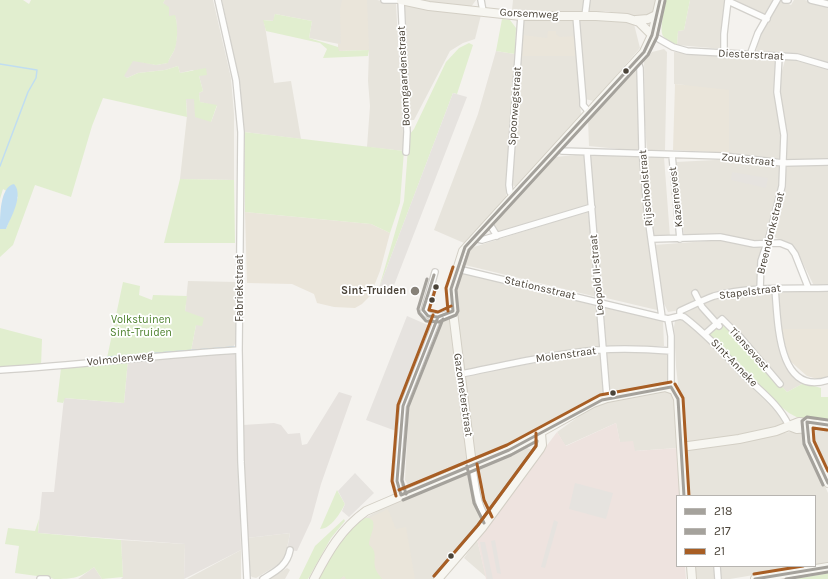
<!DOCTYPE html>
<html>
<head>
<meta charset="utf-8">
<style>
	body { margin:0 }
	#map { position:relative; width:828px; height:579px; overflow:hidden; background:#f4f2ee; font-family:Karla,sans-serif }
	canvas { display:block }
	.legend { position:absolute; left:676px; top:495px; width:140px; height:72px; box-sizing:border-box; background:#fff; border:1px solid #b7b4b0; margin:0; padding:5px 7px; list-style:none; font-size:12px; color:#4b4439 }
	.legend li { display:flex; align-items:center; gap:8px; height:20px }
	.legend b { width:20px; border:1px solid #b7b4b0 }
</style>
</head>
<body>
<div id="map">
<canvas width="828" height="579"></canvas>
<ul class="legend">
<li><b style="height:5px;background:#a5a29c"></b>218</li>
<li><b style="height:5px;background:#a5a29c"></b>217</li>
<li><b style="height:5px;background:#a85e24"></b>21</li>
</ul>
</div>
<script>
const ctx = document.querySelector('canvas').getContext('2d');
ctx.lineJoin = 'round';
function paint(path, color) { ctx.fillStyle = color; ctx.fill(path, 'evenodd'); }
function stroke(path, color, width, dash) { ctx.strokeStyle = color; ctx.lineWidth = width; ctx.lineCap = dash ? 'butt' : 'round'; ctx.setLineDash(dash || []); ctx.stroke(path); }
function drawText(font, color, halo, rows, align = 'center') {
  ctx.font = font + ' Karla,sans-serif'; ctx.lineWidth = 3.5; ctx.setLineDash([]); ctx.textBaseline = 'middle'; ctx.strokeStyle = halo; ctx.fillStyle = color; for (const [text, x, y, turn = 0] of rows) {
    ctx.save(); ctx.translate(x, y); ctx.rotate((+turn || 0) * Math.PI / 180); ctx.textAlign = isNaN(turn) ? turn : align; if (halo) ctx.strokeText(text, 0, 0); ctx.fillText(text, 0, 0); ctx.restore();
  }
}
const residential = new Path2D(`
	M165 0H213L231 78 234 114V180L180 179 187 116 186 99H194L211 122 217 106 200 102 199 93 203 91 199 76 193 70 180 73 178 66 165 70 138 73 127 78 123 76 133 60 156 65 167 63 174 51 177 37 176 18 169 16 163 3Z
	M222 0H377L396 4 404 151 367 147 370 106 368 81 369 50 309 38 312 21 275 14 274 21 264 20 274 83 291 81 301 139 244 132 240 85Z
	M413 0H476L471 7Z
	M513 0H588L587 12 535 13 512 10Z
	M589 0H657L653 12 650 15 637 16 605 11 587 13Z
	M690 0H726L723 49 677 45 678 31 684 30Z
	M731 0H775L767 16Z
	M780 0 791 5 794 0H805L828 7V62L808 56 786 53 756 52 758 40Z
	M404 5 481 15 475 39 463 43 450 51 414 120H410L403 8Z
	M574 18 581 115 516 187 512 185 523 22 524 20Z
	M578 18 626 21 634 24 640 48 594 101 585 99Z
	M664 49 667 52 665 150H647L645 125 644 60 652 52Z
	M496 51 515 54 506 198 464 243 434 230 478 114Z
	M674 52 777 59 781 124V159L729 153V126L684 85 674 84Z
	M788 59 828 68V160L787 161 785 123 779 92V82L785 60Z
	M635 67 638 68 641 147 639 151 589 146 588 119Z
	M586 154 590 206 499 234 493 225 555 157Z
	M593 154 640 157 659 309 657 310 602 297 590 157Z
	M646 157H664L670 237 654 238Z
	M734 159 780 166 778 191 765 242 684 236 676 162Z
	M828 164V286H814L797 251 789 244 772 236 782 195 787 165Z
	M588 211 597 297 465 265 464 262 469 250 474 247Z
	M720 240 764 246 758 286 724 292 680 310 668 312 661 297 654 245Z
	M463 272 598 304 601 348 465 371 463 370 453 293 460 273Z
	M188 281 237 282V341L233 347 191 351 196 325 185 311Z
	M774 291 779 341 785 367 793 376 804 383 787 392 722 323 709 335 683 312 722 296Z
	M777 291H828V329H780Z
	M603 305 663 321 664 346H606Z
	M682 319 702 333 781 412 787 426 782 429 685 443 676 367 674 327 675 321Z
	M441 320H452L469 462 408 485 405 480 409 403Z
	M634 350 669 354 670 380 668 382 610 392 606 352Z
	M602 352 604 396 525 437 477 460 474 457 464 375Z
	M673 390 678 448 635 451 620 443 616 423 565 446 557 432 592 407 601 403Z
	M815 430H828V468L811 433Z
	M795 431 802 434 828 493V562L815 565V496H687L683 451Z
	M526 448 531 449 532 456 490 511 488 510 485 506 475 468Z
	M470 471 482 522 459 551 433 579H382L365 518 387 506Z
	M290 533 285 558 281 563 256 578 252 577 250 575 247 538Z
	M477 539 486 577 464 558Z
	M121 540 185 544 184 579H121L123 577Z
	M241 550V579H187Z
	M695 566H807L730 579H697Z
	M94 567 102 579H78Z
	M287 568 290 570 285 579H270Z`);
const industrial = new Path2D(`
	M234 353 236 356 241 550 184 579 185 544 38 533 42 492H54L64 398 124 403 128 359Z
	M339 392 352 396 321 484 311 521 297 551 287 550 290 533 247 538 243 425 274 423 281 425 288 434 300 433 302 445 307 444Z`);
const education = new Path2D(`
	M342 0H367L369 50 338 51V43L341 44 340 10Z
	M548 31H556V34L560 37 574 36 575 56H522L523 35 547 38Z
	M675 84 729 90V153L673 150Z
	M245 212 371 224 390 233 380 271 370 296 362 304 355 308 334 307 317 303 314 294 292 284 247 283Z
	M780 329H828V378L821 380 807 376 790 361Z
	M388 509 396 529 406 527 415 579H327L365 520Z`);
const medical = new Path2D(`
	M616 423 620 442 633 441 635 451 678 448 681 496H677V566H685L686 579H486L477 539 557 432 566 446Z`);
const green = new Path2D(`
	M0 0H23L29 4 31 0H165L163 3 169 7V16L175 15C178 25 178 42 174 51 172 55 169 58 168 63L156 65 133 61 124 76 127 78 138 73 165 70 178 66 180 73 206 68 207 75 199 76 203 91 199 93 200 102 217 105 211 122 195 117 194 99H186L187 117 103 98 92 126 71 197 35 185 13 245 0 257V229H6L18 197 3 189 0 199Z
	M666 0H690L684 30 678 31 677 45C672 43 666 40 663 36 659 28 665 9 666 0Z
	M275 14 312 21 309 38 338 47 339 51 369 50 368 56 323 58 327 49 320 43 266 31 263 20 273 21Z
	M502 19 510 20 516 28 515 54 496 51Z
	M469 43 473 45 457 94 453 93 379 288 404 201 409 135 414 129 446 62 459 48Z
	M244 132 404 151 400 203 390 233 371 224 245 212Z
	M180 179 234 180 235 243H164Z
	M123 282 140 286 139 295 152 300 153 295 187 296 185 311 204 318 202 326 196 325 191 351 107 358Z
	M723 322 787 392 804 383 821 388V397H828V420L800 419 789 413 775 402 709 335Z
	M0 328 42 339 41 366 0 367Z
	M128 359 124 403 65 398 63 403 57 402 61 368Z
	M337 490 345 504C341 512 331 529 320 529Z
	M365 518H369L373 521C375 530 369 536 369 545 379 552 372 561 376 570 377 573 380 576 382 579H346L344 576 340 579H319C329 558 344 530 365 518Z
	M39 519 38 533 121 540 123 577 102 579 94 567C80 578 73 579 54 579 49 578 46 576 41 576V579H37V576L15 573 19 546 5 544 8 528 35 531Z
	M344 519 345 521 331 538 308 579H299L315 546Z
	M828 573V579H794L825 574Z`);
const parking = new Path2D(`
	M453 93 467 97 391 293 379 288Z
	M732 172 768 178 766 188 731 180Z
	M407 316 430 326 401 403 396 431 366 420Z
	M236 463H239L240 505H237Z
	M355 473 374 493 349 517 342 511 345 504 338 491Z
	M575 483 613 493 606 519 569 509Z
	M554 520 558 522 545 568 541 567Z
	M495 540 501 574 497 573 491 541Z
	M480 542H485L493 579H487Z`);
const water = new Path2D(`
	M14 184C24 195 11 217 6 229H0C0 215 0 187 14 184Z`);
const stream = new Path2D(`
	M0 64 37 70 36 78 28 92 0 166
	M108 357 234 347
	M87 360 97 359`);
const street = new Path2D(`
	M218 0 236 80 241 132 239 350 241 462 247 579
	M384 0H401L407 132 406 152
	M481 0 483 11
	M785 0H788
	M811 0 828 4
	M728 1 767 19
	M576 16 583 100V105L589 112
	M585 16 587 0
	M652 35 673 47 687 51 797 57 828 66
	M724 53V34L728 0
	M750 55 758 33 777 0
	M637 59 640 68 642 149 647 210 662 317
	M556 148 562 151 724 156 783 163 828 162
	M587 152 607 398
	M672 155 680 239
	M513 196 510 192 509 185 521 16
	M489 223 497 236
	M474 238 482 240 592 207
	M652 239 720 237 754 244 780 243 790 247 795 254 808 287
	M458 269 668 319 680 316 684 317C706 334 724 353 743 374 761 392 778 403 789 426
	M435 272 424 311C431 321 444 316 453 311
	M775 289C778 320 777 397 828 380
	M760 290 761 261 770 234 782 186 784 135 777 92 779 56
	M695 293 702 307 719 326
	M680 316V311C691 306 703 300 714 296 750 286 792 289 828 288
	M668 319 671 336V387
	M705 334 722 319 741 338 780 384
	M0 370C80 365 159 355 239 350
	M461 374C506 365 552 354 597 350 622 348 646 349 671 351
	M472 465C476 483 476 506 488 520
	M401 495 397 481 403 406 438 317
	M717 566 718 579
	M40 579H47
	M263 579C276 571 287 566 290 550`);
const secondary = new Path2D(`
	M401 0 429 6 521 16H596L627 18 639 22 652 35
	M636 20 648 19 658 14
	M807 422 809 442 828 483
	M789 426 797 429 811 428
	M681 447 739 439 776 431 799 422 828 425
	M472 465 451 296V289L463 251 644 52 652 35 660 0
	M691 566 692 579
	M314 579C328 552 341 529 366 511L509 450 593 403 607 398 665 387 674 390 678 399 684 496
	M438 579 482 528 540 449 542 445 541 433
	M755 579 828 567`);
const bus1 = new Path2D(`
	M434 275 423 310 428 316 438 317 453 311 451 289 465 247 644 52 652 35 660 0
	M671 387 678 399 684 496
	M828 425 807 422 809 442 828 483
	M401 495 509 450 602 400 671 387
	M401 495 397 481 403 406 438 317
	M755 579 828 567`);
const bus2 = new Path2D(`
	M427 279 418 309 419 313 426 321 439 322 456 315 458 311 456 290 469 250 648 55 657 37 665 1
	M467 466 474 503 484 523
	M823 485 804 444 802 421 807 417 828 420
	M406 494 402 480 408 407 443 319
	M403 500 511 455 537 441 536 446 478 525 434 576
	M786 579 828 572`);
const bus3 = new Path2D(`
	M436 287 429 310 438 312 451 306
	M448 311 446 288 453 267
	M675 384 683 398 689 496
	M827 430 813 428 814 441 828 471
	M477 464 484 500 492 517
	M399 490 507 445 600 395 671 382
	M396 496 392 481 398 405 433 315
	M754 574 803 566
	M434 576 478 525 536 446V433`);
const markers = [
	[626,71,3.5,"#4b4439"],
	[436,287,3.5,"#4b4439"],
	[415,291,5,"#868178"],
	[432,300,3.5,"#4b4439"],
	[613,393,3.5,"#4b4439"],
	[451,556,3.5,"#4b4439"]
];
const streetNames = [
	["Gorsemweg",529,14,3],
	["Diesterstraat",751,55,3],
	["Boomgaardenstraat",404,76,-93],
	["Spoorwegstraat",515,106,-86],
	["Zoutstraat",748,160,6],
	["Rijschoolstraat",646,188,-95],
	["Kazernevest",676,197,-96],
	["Breendonkstraat",771,233,-76],
	["Leopold II-straat",597,275,-95],
	["Fabriekstraat",240,288,-90],
	["Stationsstraat",540,288,13],
	["Stapelstraat",750,292,-7],
	["Tiensevest",749,349,48],
	["Molenstraat",566,355,-8],
	["Volmolenweg",120,359,-6],
	["Sint-Anneke",734,363,46],
	["Gazometerstraat",463,395,82]
];
const poiNames = [
	["Sint-Truiden",406,291]
];
const parkNames = [
	["Volkstuinen",141,320],
	["Sint-Truiden",141,333]
];
paint(residential, '#e7e4dc');
paint(industrial, '#e6e2de');
paint(education, '#eae5da');
paint(medical, '#eee3df');
paint(green, '#e1eecf');
paint(parking, '#e6e3df');
paint(water, '#c0ddf1');
stroke(stream, '#c0ddf1', 1.5);
stroke(street, '#d2d0cb', 8);
stroke(secondary, '#d3cfc5', 10);
stroke(street, '#fdfdfc', 5.5);
stroke(secondary, '#f7f6f1', 8);
stroke(bus1, '#a5a29c', 3);
stroke(bus2, '#a5a29c', 3);
stroke(bus3, '#a85e24', 3);
for (const [x, y, r, color] of markers) { const dot = new Path2D(); dot.arc(x, y, r, 0, 2 * Math.PI); ctx.fillStyle = color; ctx.fill(dot); stroke(dot, '#fff', 1.5); }
drawText('11px', '#4b4439', '#fff', streetNames);
drawText('bold 11px', '#4b4439', '#fff', poiNames, 'right');
drawText('11px', '#4a7f2a', '#fff', parkNames);
</script>
</body>
</html>
